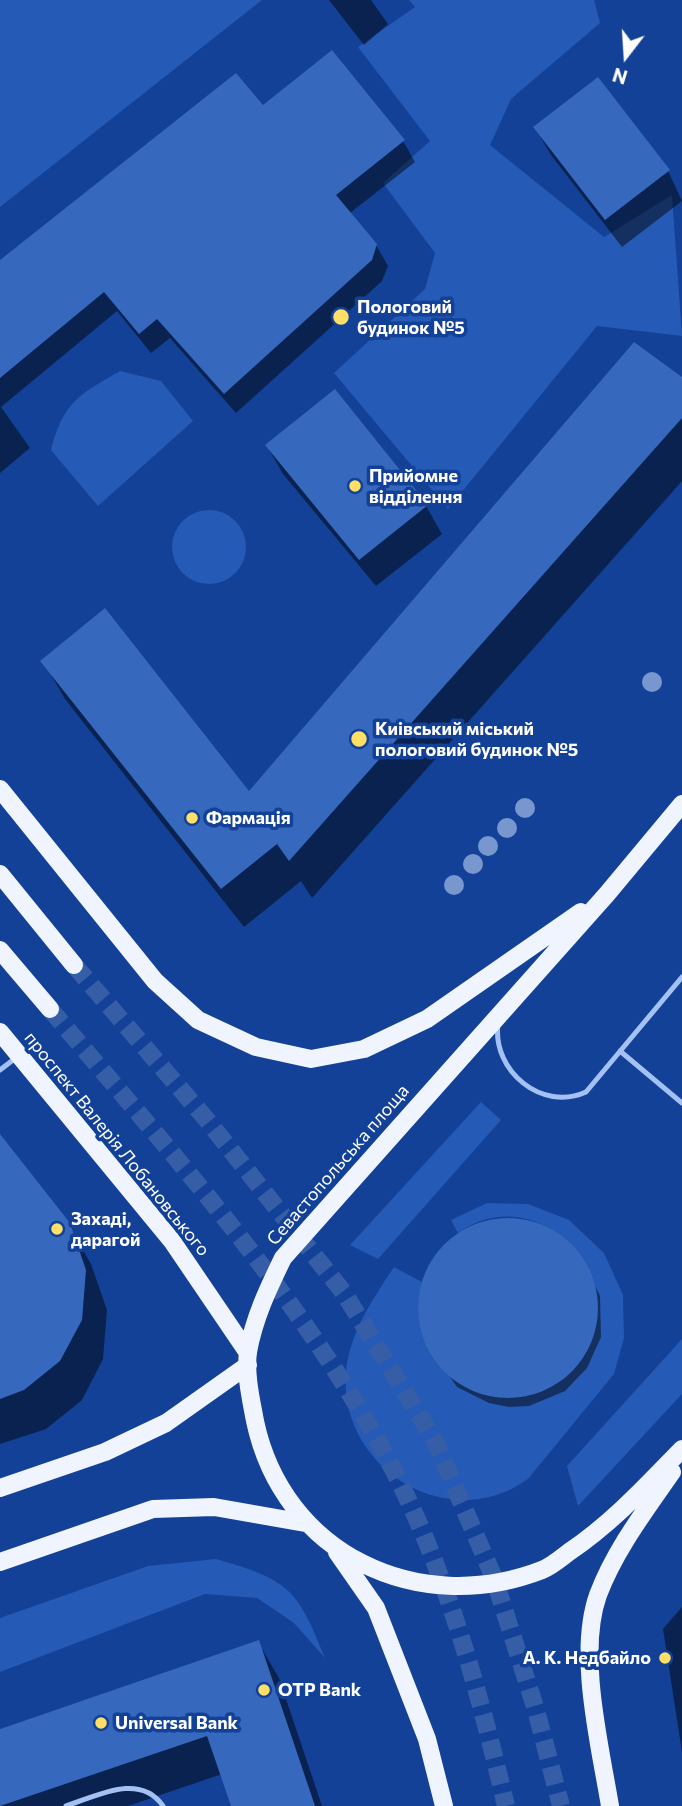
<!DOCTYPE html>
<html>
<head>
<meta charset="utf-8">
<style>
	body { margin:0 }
	#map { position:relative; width:682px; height:1806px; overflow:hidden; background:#124197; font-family:Commissioner,sans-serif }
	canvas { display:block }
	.north { position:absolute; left:591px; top:21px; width:70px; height:70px; -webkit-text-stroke:5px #124197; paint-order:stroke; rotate:197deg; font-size:19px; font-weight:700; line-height:28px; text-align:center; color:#fff }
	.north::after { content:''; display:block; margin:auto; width:24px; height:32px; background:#fff; clip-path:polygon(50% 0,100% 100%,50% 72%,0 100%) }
</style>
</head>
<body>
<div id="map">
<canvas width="682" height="1806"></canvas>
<div class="north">N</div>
</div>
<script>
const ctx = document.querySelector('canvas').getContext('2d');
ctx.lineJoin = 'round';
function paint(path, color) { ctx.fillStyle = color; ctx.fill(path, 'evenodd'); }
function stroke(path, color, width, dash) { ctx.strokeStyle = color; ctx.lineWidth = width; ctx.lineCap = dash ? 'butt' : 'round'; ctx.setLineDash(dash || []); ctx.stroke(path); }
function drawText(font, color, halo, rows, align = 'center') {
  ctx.font = font + ' Commissioner,sans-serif'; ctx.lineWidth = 7; ctx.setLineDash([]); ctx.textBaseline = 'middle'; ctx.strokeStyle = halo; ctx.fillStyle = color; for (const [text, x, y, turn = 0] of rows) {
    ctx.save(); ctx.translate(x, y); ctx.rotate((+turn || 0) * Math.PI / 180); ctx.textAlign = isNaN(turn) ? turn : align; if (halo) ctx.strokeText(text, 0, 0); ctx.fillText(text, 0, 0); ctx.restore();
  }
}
const green = new Path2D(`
	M0 0H262L0 207Z
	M409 0H594L600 23 511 99 490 145 604 237 672 195 682 336 597 326 448 509 334 373 425 289 435 253 383 183 430 141 358 47 415 7Z
	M120 371 161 381 193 421 98 506 51 450C64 401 79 395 120 371Z
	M172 547a37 37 0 1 1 74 0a37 37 0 1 1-74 0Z
	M481 1102 501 1120 378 1259 350 1245Z
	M487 1203 528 1204 569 1220 604 1253 623 1295 624 1338 614 1374 528 1479C449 1536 339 1469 346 1373 349 1333 373 1299 394 1267L422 1282C395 1381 527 1442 583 1357 635 1276 536 1177 458 1233L451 1220Z
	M682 1339V1394L578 1506 567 1466Z
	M216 1559C288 1580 297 1587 325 1658L294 1623 257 1598 205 1594 0 1672V1618L148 1566Z`);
const shadow = new Path2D(`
	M329 0H371L388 24 364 45Z
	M262 108 403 141 415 162 350 213 376 245 388 266 382 281 236 413 170 338 151 353 117 311 1 407 30 448 0 473V263Z
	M535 128 668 171 682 201 622 247 551 155Z
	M682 379V481L312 898 301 881 244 927 65 699 43 661 249 794Z
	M335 392 426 506 442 534 376 586 283 474 267 446Z
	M0 1137 68 1224 91 1264 107 1310 103 1359 82 1400 46 1429 0 1444Z
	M515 1220 543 1227 557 1234 584 1263 600 1296 601 1337 587 1368 565 1391 529 1406 509 1407 489 1403 457 1387 429 1347 420 1320 419 1300 427 1270 435 1256 466 1229 489 1221Z
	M682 1607V1752L663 1629Z
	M258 1642 279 1678 322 1806H233L222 1774 128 1806H0V1729Z`);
const building = new Path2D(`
	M332 50 405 140 336 195 377 244 372 260 224 394 157 319 139 334 104 292 0 378V260L236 73 263 105Z
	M598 77 670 170 605 220 533 127Z
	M634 342 682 377V418L289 861 277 844 221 889 40 661 105 608 249 791Z
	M335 389 428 505 359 560 265 445Z
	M0 1134 70 1223 86 1270 82 1320 60 1361 24 1390 0 1399Z
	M418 1308a90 90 0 1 1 180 0a90 90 0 1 1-180 0Z
	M259 1640 315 1806H231L207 1736 0 1806V1729Z`);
const primaryTunnel = new Path2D(`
	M74 965 207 1120 344 1293 435 1441 494 1578 536 1710 561 1806
	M50 1009C173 1155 305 1300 394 1471 448 1576 479 1691 506 1806`);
const service = new Path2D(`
	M498 1024C492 1071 542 1112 586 1092L682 977
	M620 1051 682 1103
	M0 1070 17 1057
	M66 1806C97 1796 140 1772 163 1806`);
const primary = new Path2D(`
	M0 789 155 981 198 1020 256 1047 311 1059 364 1049 427 1019 581 912
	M682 804 607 894 283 1258C268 1289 254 1318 248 1352 245 1374 251 1399 255 1421 283 1554 418 1618 542 1570 552 1566 561 1558 569 1552 612 1523 646 1486 682 1449
	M0 874 74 965
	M0 950 50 1009
	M0 1032 172 1241 248 1353
	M0 1488 105 1452 166 1423 248 1365
	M337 1552 376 1608 427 1739 444 1806
	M0 1562 153 1509 214 1507 305 1523
	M610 1806C600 1745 577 1654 598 1595 615 1550 645 1511 672 1472`);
const trees = [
	[652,682],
	[525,808],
	[507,828],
	[488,846],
	[473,864],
	[454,885]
];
const markers = [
	[341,317,9,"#ffdf65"],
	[355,486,7,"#ffdf65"],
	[359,739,9,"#ffdf65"],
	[192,818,7,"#ffdf65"],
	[57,1229,7,"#ffdf65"],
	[665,1658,7,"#ffdf65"],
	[264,1690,7,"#ffdf65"],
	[101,1723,7,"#ffdf65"]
];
const poiNames = [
	["Пологовий",357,307],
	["будинок №5",357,328],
	["Прийомне",369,476],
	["відділення",369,497],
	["Киівський міський",375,729],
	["пологовий будинок №5",375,750],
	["Фармація",206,818],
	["Захаді,",71,1219],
	["дарагой",71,1240],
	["А. К. Недбайло",651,1658,"right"],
	["OTP Bank",278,1690],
	["Universal Bank",115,1723]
];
const streetNames = [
	["проспект Валерія Лобановського",117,1144,51],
	["Севастопольська площа",338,1165,-49]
];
paint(green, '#255ab6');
paint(shadow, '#0007');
paint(building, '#3668bd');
stroke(primaryTunnel, '#365ea7', 18, [18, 9]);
stroke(service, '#a3c1f3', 5);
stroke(primary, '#eff4ff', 18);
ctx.fillStyle = '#7897cf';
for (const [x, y] of trees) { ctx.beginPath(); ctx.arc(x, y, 10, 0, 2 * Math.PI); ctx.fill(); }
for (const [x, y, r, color] of markers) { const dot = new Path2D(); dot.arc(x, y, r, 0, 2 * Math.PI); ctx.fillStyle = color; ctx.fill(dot); stroke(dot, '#124197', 2.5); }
drawText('bold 18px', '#fff', '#124197', poiNames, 'left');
drawText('18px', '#fff', '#124197', streetNames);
</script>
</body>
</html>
